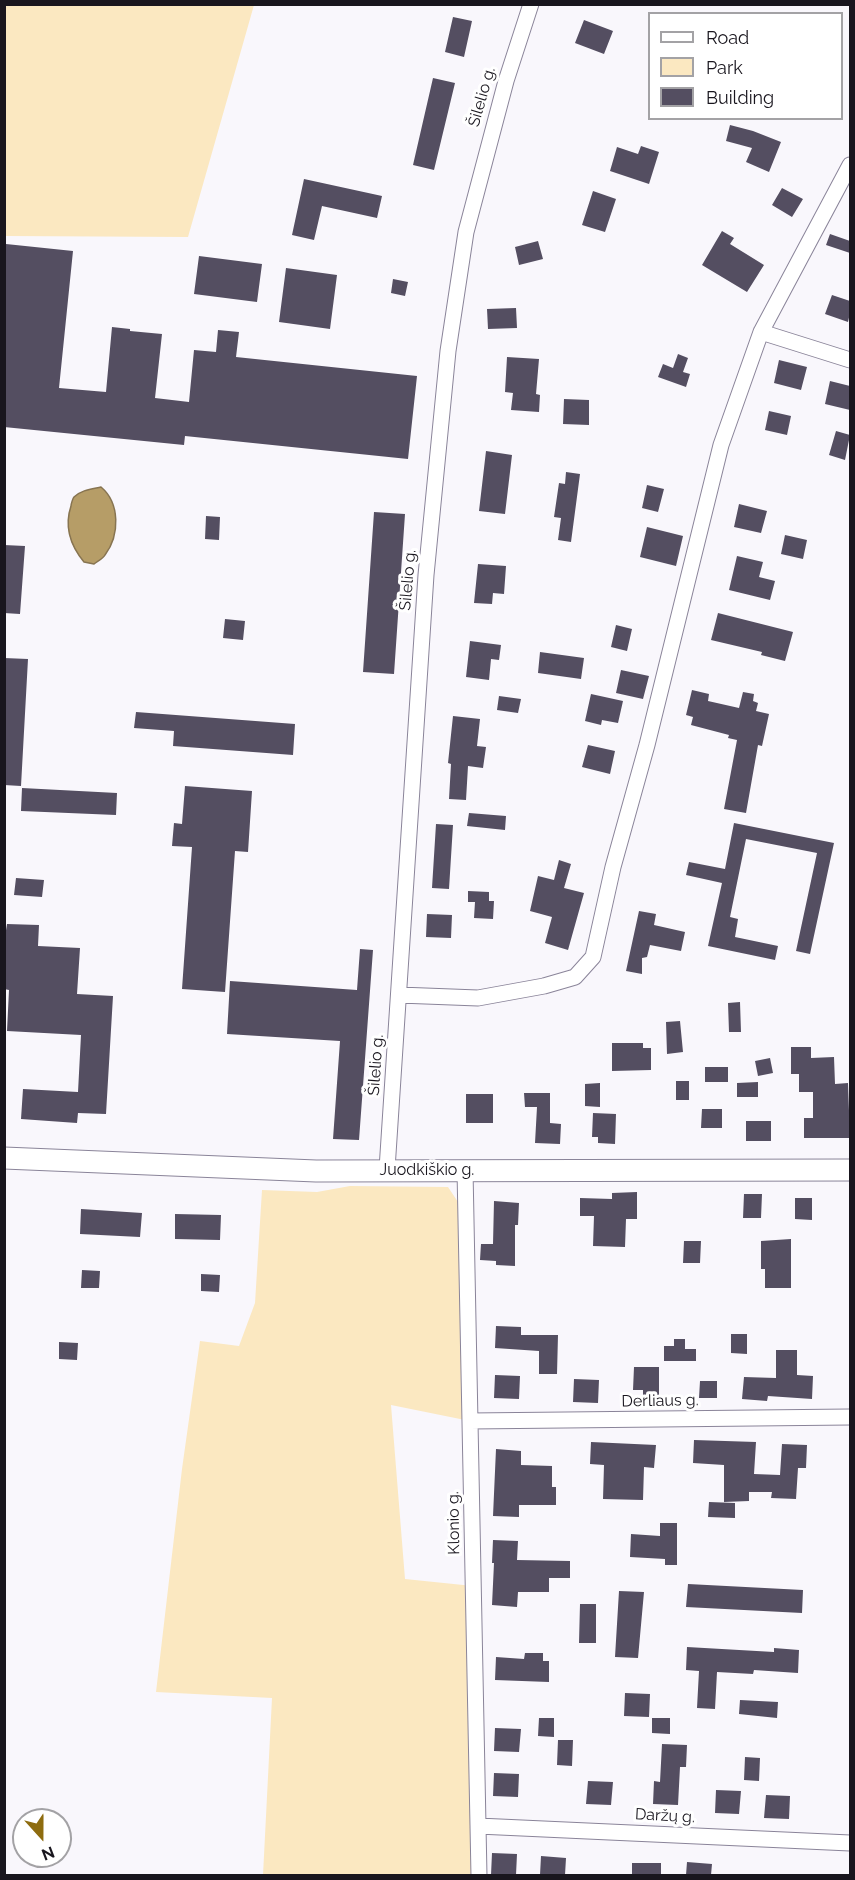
<!DOCTYPE html>
<html>
<head>
<meta charset="utf-8">
<style>
	body { margin:0 }
	#map { position:relative; width:855px; height:1880px; overflow:hidden; background:#f9f7fc; font-family:Raleway,sans-serif }
	canvas { display:block }
	.frame { position:absolute; inset:0; border:6px solid #19161e; pointer-events:none }
	.legend { position:absolute; left:648px; top:12px; width:195px; height:108px; box-sizing:border-box; background:#fff; border:2px solid #a3a2a5; margin:0; padding:8px 10px; list-style:none; font-size:18px; color:#19161e }
	.legend li { display:flex; align-items:center; gap:12px; height:30px }
	.legend b { width:30px; border:2px solid #a3a2a5 }
	.north { position:absolute; left:12px; top:1808px; width:60px; height:60px; box-sizing:border-box; background:#fff; border:2px solid #a3a2a5; border-radius:50%; rotate:159deg; font-size:16px; font-weight:700; line-height:24px; text-align:center; color:#19161e }
	.north::after { content:''; display:block; margin:auto; width:21px; height:27px; background:#8e6c0f; clip-path:polygon(50% 0,100% 100%,50% 72%,0 100%) }
</style>
</head>
<body>
<div id="map">
<canvas width="855" height="1880"></canvas>
<div class="frame"></div>
<ul class="legend">
<li><b style="height:8px;background:#fff"></b>Road</li>
<li><b style="height:16px;background:#fbe8c1"></b>Park</li>
<li><b style="height:16px;background:#544e61"></b>Building</li>
</ul>
<div class="north">N</div>
</div>
<script>
const ctx = document.querySelector('canvas').getContext('2d');
ctx.lineJoin = 'round';
function paint(path, color) { ctx.fillStyle = color; ctx.fill(path, 'evenodd'); }
function stroke(path, color, width, dash) { ctx.strokeStyle = color; ctx.lineWidth = width; ctx.lineCap = dash ? 'butt' : 'round'; ctx.setLineDash(dash || []); ctx.stroke(path); }
function drawText(font, color, halo, rows, align = 'center') {
  ctx.font = font + ' Raleway,sans-serif'; ctx.lineWidth = 6; ctx.setLineDash([]); ctx.textBaseline = 'middle'; ctx.strokeStyle = halo; ctx.fillStyle = color; for (const [text, x, y, turn = 0] of rows) {
    ctx.save(); ctx.translate(x, y); ctx.rotate((+turn || 0) * Math.PI / 180); ctx.textAlign = isNaN(turn) ? turn : align; if (halo) ctx.strokeText(text, 0, 0); ctx.fillText(text, 0, 0); ctx.restore();
  }
}
const green = new Path2D(`
	M4 5H254L188 237 5 236Z
	M350 1186 448 1187 458 1202 470 1421 391 1405 405 1579 473 1586 482 1875H263L272 1698 156 1692 182 1469 200 1341 239 1346 255 1303 262 1190 317 1192Z`);
const water = new Path2D(`
	M101 487C120 503 120 535 105 555 103 559 97 561 94 564L84 562C70 545 64 527 71 506 71 504 73 498 74 497 81 490 92 489 101 487Z`);
const building = new Path2D(`
	M453 17 472 21 464 57 445 52Z
	M584 20 613 31 604 54 575 43Z
	M433 78 455 83 434 170 413 165Z
	M730 125 753 131 781 142 769 172 746 162 752 148 726 141Z
	M641 146 659 152 649 184 610 171 617 147 638 154Z
	M304 179 382 196 377 218 322 206 314 240 292 235Z
	M782 188 803 199 792 217 772 205Z
	M593 191 616 199 605 232 582 225Z
	M722 231 734 238 730 244 764 265 747 292 702 265Z
	M830 234 850 241V253L826 245Z
	M538 241 543 259 519 265 515 247Z
	M6 244 73 251 59 388 106 392 112 327 130 329V331L162 334 155 398 189 402 194 350 216 352 218 330 239 332 236 357 417 376 408 459 185 436 184 445 4 427Z
	M199 256 262 264 257 302 194 294Z
	M286 268 337 275 330 329 279 322Z
	M393 279 408 282 405 296 391 293Z
	M832 295 850 301V313L848 322 825 314Z
	M516 308 517 328 488 329 487 309Z
	M678 354 688 358 683 372 690 374 686 387 658 377 663 364 673 368Z
	M507 357 539 359 536 394 540 395 539 412 511 410 513 393 505 392Z
	M779 360 807 367 801 390 774 383Z
	M830 381 850 386V410L825 404Z
	M564 399 589 400V425L563 424Z
	M769 411 791 416 787 435 765 430Z
	M836 431 850 435 845 460 829 455Z
	M486 451 512 455 505 514 479 511Z
	M566 472 580 474 571 542 558 540 561 518 554 517 559 483 565 484Z
	M647 485 664 489 658 512 642 508Z
	M739 504 767 511 761 533 734 527Z
	M374 512 405 514 394 674 363 672Z
	M206 516 220 517 219 540 205 539Z
	M647 527 683 536 676 566 640 557Z
	M785 535 807 540 803 559 781 554Z
	M4 545 25 546 20 614 4 613Z
	M737 556 763 562 759 577 775 581 770 600 729 590Z
	M478 564 506 566 504 594 493 593 492 604 474 603Z
	M718 613 793 632 785 661 761 655 762 652 711 640Z
	M225 619 245 621 243 640 223 638Z
	M616 625 632 629 627 651 611 647Z
	M470 641 501 645 499 660 491 659 489 680 466 677Z
	M540 652 584 658 581 679 538 673Z
	M4 658 28 659 21 786 4 785Z
	M621 670 649 676 643 699 616 693Z
	M692 690 709 694 708 701 739 708 743 692 754 694 753 701 758 703 756 711 769 714 762 746 758 745 746 813 724 809 737 740 728 738 729 735 691 725 693 717 686 715Z
	M591 694 623 701 618 723 602 720 601 725 585 721Z
	M499 696 521 699 518 713 497 710Z
	M136 712 295 724 293 755 173 746 174 731 134 728Z
	M453 716 480 719 477 746 486 747 483 768 468 766 466 800 449 799 451 764 448 763Z
	M588 745 615 751 610 774 582 767Z
	M185 786 252 791 248 852 235 851 225 992 182 989 192 847 172 846 174 823 182 824Z
	M22 788 117 793 116 815 21 811Z
	M469 813 506 816 505 830 467 826Z
	M734 823 834 843 810 954 796 951 817 853 746 839 730 917 738 919 735 937 778 946 775 960 708 946 722 883 686 875 689 862 725 869Z
	M436 824 453 825 449 889 432 888Z
	M559 860 571 864 564 888 584 893 568 950 545 943 552 917 530 911 538 876 554 880Z
	M16 878 44 880 42 897 14 895Z
	M468 891 489 892V901H494L493 919 474 918 475 902H468Z
	M639 911 656 914 654 925 685 932 681 951 650 945 647 957 642 958V974L626 971Z
	M427 914 452 915 451 938 426 937Z
	M7 924 39 925 38 946 80 948 77 994 113 996 106 1114 78 1113 77 1123 21 1119 23 1089 78 1092 81 1035 7 1031 9 990 4 989V943Z
	M360 949 373 950 359 1140 333 1139 340 1041 227 1034 230 981 357 990Z
	M740 1002 741 1032H729L728 1003Z
	M680 1021 683 1052 667 1054 666 1022Z
	M612 1043H643V1048H651V1070L612 1071Z
	M791 1047H811V1058L834 1057 835 1084 848 1083 850 1138H804V1118H813V1092H799V1074H791Z
	M770 1058 773 1073 758 1076 755 1061Z
	M705 1067H728V1082H705Z
	M676 1081H689V1100H676Z
	M758 1082V1097H737V1083Z
	M600 1083V1107L585 1106V1084Z
	M524 1093H550V1123L561 1124 560 1144 535 1143 537 1107H525Z
	M466 1094H493V1123H466Z
	M702 1109H722V1128H701Z
	M593 1113 616 1114 615 1144 598 1143V1137H592Z
	M746 1121H771V1141H746Z
	M637 1192V1219H626L625 1247 593 1246 594 1216H580V1198L612 1199V1193Z
	M744 1194H762L761 1218H743Z
	M795 1198H812V1220L795 1219Z
	M494 1201 519 1203 518 1225H515V1266L496 1265V1261L480 1260 481 1244H493Z
	M81 1209 142 1213 140 1237 80 1234Z
	M175 1214 221 1215 220 1240 175 1239Z
	M791 1239V1288H765V1269H761V1241Z
	M684 1241H701L700 1263H683Z
	M82 1270 100 1271 99 1288H81Z
	M201 1274 220 1275 219 1292 201 1291Z
	M496 1326 521 1327V1335H558L557 1374H539V1351L495 1348Z
	M731 1334H747V1354L731 1353Z
	M674 1339H685V1349H696V1361H664V1346H674Z
	M59 1342 78 1343 77 1360 59 1359Z
	M776 1350H797V1375L813 1376 812 1399 768 1396 767 1401 742 1399 744 1377 776 1378Z
	M634 1367H659V1397H643V1390H633Z
	M495 1375 520 1376 519 1399 494 1398Z
	M574 1379 599 1380 598 1403 573 1402Z
	M700 1381H717V1398H699Z
	M694 1440 756 1442 754 1474 780 1475 782 1444 807 1445 806 1468H798L796 1499 771 1498 772 1492H749V1501L724 1502V1465L693 1463Z
	M591 1442 656 1445 654 1468 644 1467 643 1500 603 1499 604 1465 590 1464Z
	M496 1449 521 1451V1465L552 1466V1487H556V1505H519V1517L493 1516Z
	M709 1502 735 1503V1518L708 1517Z
	M660 1523H677V1565H665V1559L630 1557 631 1534 660 1536Z
	M493 1540 518 1541 517 1560 570 1561V1578H549V1592H518L517 1607 492 1605 494 1563H492Z
	M688 1584 803 1590 802 1613 686 1607Z
	M619 1591 644 1592 638 1658 615 1657Z
	M580 1604H596V1643H579Z
	M687 1647 774 1652V1648L799 1650 798 1673 754 1670 753 1674 717 1672 715 1709 697 1708 699 1671 686 1670Z
	M525 1653H543V1661H549V1682L495 1680 496 1657 524 1659Z
	M625 1693 650 1694 649 1717 624 1716Z
	M740 1700 778 1702 777 1718 739 1714Z
	M539 1718H554V1737L538 1736Z
	M652 1718H670V1734L652 1733Z
	M495 1728 521 1729 519 1752 494 1751Z
	M558 1740H573L572 1766 557 1765Z
	M662 1744 687 1745 686 1767H680L678 1805 653 1804 654 1781 660 1782Z
	M745 1757 760 1758 759 1781 744 1780Z
	M494 1773 519 1774 518 1797 493 1796Z
	M588 1781 613 1782 611 1805 586 1804Z
	M716 1790 741 1791 739 1814 715 1813Z
	M766 1795 790 1796 789 1819 764 1818Z
	M492 1853 517 1854 516 1875H491Z
	M541 1856 566 1858 565 1875H540Z
	M687 1862 712 1864 711 1875H686Z
	M632 1863H661V1875H632Z`);
const street = new Path2D(`
	M761 332 850 360
	M399 995 478 998 544 986 575 977 593 957 613 867 647 745 721 445 761 332 850 165
	M387 1169 426 575 448 351 466 232 506 81 531 4
	M465 1170 479 1876
	M470 1421 850 1417
	M478 1826 850 1843`);
const secondary = new Path2D(`
	M4 1158 316 1171 850 1170`);
const streetNames = [
	["Šilelio g.",482,97,-74],
	["Šilelio g.",408,580,-85],
	["Šilelio g.",376,1065,-86],
	["Juodkiškio g.",427,1170],
	["Derliaus g.",660,1401,-1],
	["Klonio g.",454,1523,-91],
	["Daržų g.",665,1816,3]
];
paint(green, '#fbe8c1');
paint(water, '#b69d67');
stroke(water, '#877451', 1.5);
paint(building, '#544e61');
stroke(street, '#8a8499', 17);
stroke(secondary, '#8a8499', 23);
stroke(street, '#fff', 15);
stroke(secondary, '#fff', 21);
drawText('16px', '#19161e', '#fff', streetNames);
</script>
</body>
</html>
